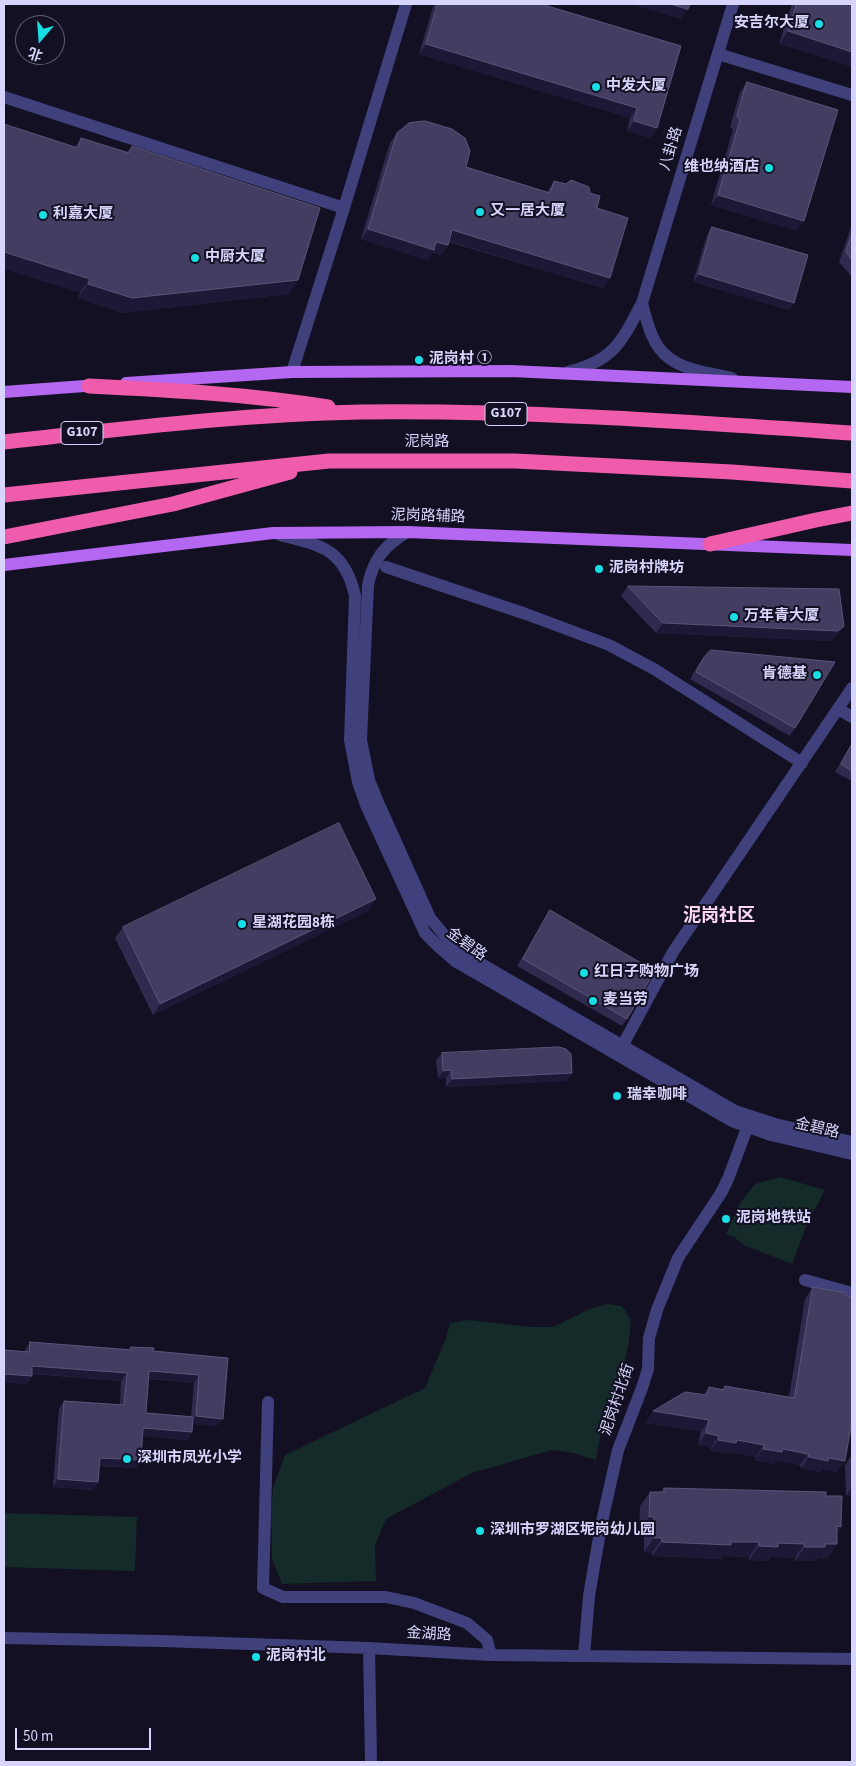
<!DOCTYPE html>
<html>
<head>
<meta charset="utf-8">
<style>
	body { margin:0 }
	#map { position:relative; width:856px; height:1766px; overflow:hidden; background:#121022; font-family:"Source Sans 3","Noto Sans SC",sans-serif }
	canvas { display:block }
	.frame { position:absolute; inset:0; border:5px solid #d7d5fb; pointer-events:none }
	.north { position:absolute; left:15px; top:15px; width:50px; height:50px; box-sizing:border-box; background:#121022; border:1px solid #615f79; border-radius:50%; rotate:198deg; font-size:14px; font-weight:700; line-height:20px; text-align:center; color:#d7d5fb }
	.north::after { content:''; display:block; margin:auto; width:18px; height:22px; background:#17dee5; clip-path:polygon(50% 0,100% 100%,50% 72%,0 100%) }
	.scale { position:absolute; left:15px; top:1728px; width:136px; height:22px; box-sizing:border-box; border:2px solid #d7d5fb; border-top:0; padding-left:6px; font-size:15px; line-height:18px; white-space:nowrap; color:#d7d5fb; -webkit-text-stroke:4px #121022; paint-order:stroke }
</style>
</head>
<body>
<div id="map">
<canvas width="856" height="1766"></canvas>
<div class="frame"></div>
<div class="north">北</div>
<div class="scale">50 m</div>
</div>
<script>
const ctx = document.querySelector('canvas').getContext('2d');
ctx.lineJoin = 'round';
function paint(path, color) { ctx.fillStyle = color; ctx.fill(path, 'evenodd'); }
function stroke(path, color, width, dash) { ctx.strokeStyle = color; ctx.lineWidth = width; ctx.lineCap = dash ? 'butt' : 'round'; ctx.setLineDash(dash || []); ctx.stroke(path); }
function drawText(font, color, halo, rows, align = 'center') {
  ctx.font = font + ' "Source Sans 3","Noto Sans SC",sans-serif'; ctx.lineWidth = 4; ctx.setLineDash([]); ctx.textBaseline = 'middle'; ctx.strokeStyle = halo; ctx.fillStyle = color; for (const [text, x, y, turn = 0] of rows) {
    ctx.save(); ctx.translate(x, y); ctx.rotate((+turn || 0) * Math.PI / 180); ctx.textAlign = isNaN(turn) ? turn : align; if (halo) ctx.strokeText(text, 0, 0); ctx.fillText(text, 0, 0); ctx.restore();
  }
}
const green = new Path2D(`
	M780 1177 825 1190 808 1222 792 1264 744 1245 734 1237 726 1234 740 1203 755 1184Z
	M607 1304 622 1306 631 1320 629 1340 621 1381 600 1437 596 1460 573 1453 552 1450 472 1473 386 1519 375 1545 376 1581 282 1584 272 1559 271 1513 273 1488 285 1455 425 1388 446 1338 450 1323 469 1320 531 1327H553L590 1309Z
	M4 1513 137 1517 135 1571 4 1567Z`);
const minor = new Path2D(`
	M718 54 852 95
	M4 97 344 208
	M642 303C647 322 652 346 669 358 686 371 712 373 732 378
	M292 372 344 208 406 4
	M568 372C614 360 621 343 642 303L733 4
	M407 532C384 546 374 558 368 585L361 740 369 780 377 800 430 918 451 943 464 954 735 1111 775 1124 852 1142
	M280 535C322 545 345 550 355 596L350 740 358 782 366 805 425 933 439 947 455 961 732 1121 771 1135 852 1154
	M386 567 526 614 609 645 654 669 802 763
	M838 709 852 717
	M619 1052 673 952 852 688
	M805 1280 852 1293
	M268 1402 263 1588 283 1597H386L414 1603 467 1623 487 1640 491 1655
	M4 1638 161 1641 369 1648 491 1655 852 1659
	M369 1648 371 1762
	M584 1655 589 1596 601 1526 618 1450 642 1388 648 1369 649 1338 657 1310 678 1258 721 1193 728 1179 750 1120`);
const major = new Path2D(`
	M126 383 292 372 511 371 852 387
	M4 392 98 385
	M4 565 273 533 407 532 852 550`);
const highway = new Path2D(`
	M89 386C169 390 249 394 328 407
	M4 442C123 429 241 414 361 412 525 410 689 422 852 433
	M4 495 329 461H515L732 472 852 481
	M4 537 173 504 290 472
	M710 544 816 520 852 513`);
const wall = new Path2D(`
	M434 4H541L657 128 650 138 627 131 630 118 419 54Z
	M792 4H852L779 44Z
	M747 82 797 231 711 205 733 130 730 127 740 92Z
	M397 133 466 167 547 192 554 181 590 193 597 208 610 278 603 288 449 242 448 245 441 255 432 253 427 260 361 239 390 143Z
	M81 138 127 152 132 146 298 280 288 294 122 313 78 298 80 293 75 147Z
	M852 224V277L839 262Z
	M712 227 794 303 789 310 693 282 707 235Z
	M628 586 837 636 831 641 656 633 621 596Z
	M704 657 795 728 790 736 690 679 698 665Z
	M852 743V781L835 772Z
	M550 910 627 1019 622 1026 517 966 545 918Z
	M368 911 153 1015 115 938 123 927Z
	M442 1053 567 1081 446 1087V1078H438L436 1061Z
	M813 1287 837 1472 822 1469 820 1472 801 1468 800 1465 776 1461 774 1464 755 1460 756 1457 730 1452 728 1454 710 1451 711 1447 698 1445 701 1431 645 1423 703 1395 709 1387 722 1389 725 1386 789 1397 805 1299Z
	M30 1342 129 1349 131 1347 153 1351 228 1358 217 1426 193 1424 187 1440 143 1436 136 1468 99 1466 98 1482 93 1490 53 1487 59 1409 64 1401 120 1405 121 1381 32 1374V1376L26 1384 4 1382V1350L25 1352V1350ZM149 1379 194 1383 191 1416 146 1413Z
	M852 1455V1496H846L845 1465Z
	M664 1488 826 1496 841 1527 837 1533V1544L827 1559 818 1558 815 1561H795V1558L771 1557 768 1561 749 1560V1557L723 1556 721 1559 652 1556V1553L644 1552V1531H639L640 1506 650 1492H661Z`);
const shadedWall = new Path2D(`
	M630 4H671L688 9 681 19Z
	M788 31 852 52V67L779 44Z
	M426 44 637 108 630 118 419 54Z
	M634 121 657 128 650 138 627 131Z
	M718 195 804 221 797 231 711 205Z
	M368 229 436 242 448 245 441 255 432 253 427 260 361 239Z
	M452 230 610 278 603 288 445 240Z
	M4 252 90 279 80 293 4 269Z
	M699 274 794 303 789 310 693 282Z
	M298 280 288 294 122 313 78 298 88 284Z
	M663 623 844 626 837 636 831 641 656 633Z
	M376 899 368 911 153 1015 160 1004Z
	M451 1070 446 1078H438L443 1071Z
	M572 1073 567 1081 446 1087 452 1079Z
	M32 1366 127 1373 121 1381 27 1373Z
	M149 1371 199 1375 194 1383 144 1378Z
	M4 1374 32 1376 26 1384 4 1382Z
	M653 1411 709 1420 701 1431 645 1423Z
	M196 1416 223 1419 217 1426 190 1424Z
	M143 1428 192 1432 187 1440 138 1436Z
	M706 1433 719 1436 711 1447 698 1445Z
	M718 1440H737L764 1445 756 1457 730 1452 728 1454 710 1451Z
	M763 1449H783L808 1454 800 1465 776 1461 774 1464 755 1460Z
	M809 1457 829 1458 845 1461 837 1472 822 1469 820 1472 801 1468Z
	M100 1458 141 1460 136 1468 95 1465Z
	M58 1479 98 1482 93 1490 53 1487Z
	M852 1486V1496H846Z
	M649 1517H654L644 1531H639Z
	M837 1526 841 1527 832 1541Z
	M654 1538H662L652 1553 644 1552Z
	M662 1542H759L749 1557 723 1556 721 1559 652 1556Z
	M778 1543 804 1544 795 1558 771 1557 768 1561 749 1560 759 1546Z
	M825 1544H837L827 1559 818 1558 815 1561H795L805 1547Z`);
const building = new Path2D(`
	M438 4H541L681 46 657 128 634 121 637 108 426 44Z
	M671 4H690L688 9Z
	M797 4H852V52L788 31Z
	M747 82 838 110 804 221 718 195 740 120 737 117Z
	M425 121 452 129 465 138 470 151 466 167 550 193 554 181 566 184 571 180 589 187 590 193 600 196 597 208 628 218 610 278 452 230 448 245 436 242 434 250 368 229 397 133 409 123Z
	M4 124 78 148 81 138 129 153 132 146 320 208 298 280 132 298 88 284 90 279 4 252Z
	M712 227 808 255 794 303 699 274Z
	M852 234V260L846 252Z
	M628 586 839 589 844 626 838 631 663 623Z
	M711 650 835 662 795 728 696 672 704 657Z
	M852 744V771L841 764Z
	M339 823 376 899 160 1004 123 927Z
	M550 910 655 971 627 1019 523 959Z
	M559 1047 566 1049 571 1054 572 1073 452 1079 451 1070 443 1071 442 1053Z
	M813 1287 845 1293V1295L852 1298V1420L845 1461 829 1458 828 1461 809 1457 808 1454 783 1449 782 1452 763 1449 764 1445 737 1440 736 1443 718 1440 719 1436 706 1433 709 1420 653 1411 685 1392 707 1395 709 1387 724 1390 725 1386 794 1398Z
	M30 1342 131 1350V1347L154 1348 153 1351 228 1358 223 1419 196 1416 199 1375 149 1371 146 1413 193 1417 192 1432 143 1428 141 1460 100 1458 98 1482 58 1479 64 1401 124 1405 127 1373 32 1366V1376L4 1374V1350L29 1352Z
	M664 1488 826 1492V1496H842L841 1527 837 1526V1544H825V1547H805L804 1544 778 1543V1547L759 1546V1542H731V1545L662 1542V1538H654V1517H649L650 1492H664Z`);
const markers = [
	[819,24,5,"#17dee5"],
	[596,87,5,"#17dee5"],
	[769,168,5,"#17dee5"],
	[480,212,5,"#17dee5"],
	[43,215,5,"#17dee5"],
	[195,258,5,"#17dee5"],
	[419,360,5,"#17dee5"],
	[599,569,5,"#17dee5"],
	[734,617,5,"#17dee5"],
	[817,675,5,"#17dee5"],
	[242,924,5,"#17dee5"],
	[584,973,5,"#17dee5"],
	[593,1001,5,"#17dee5"],
	[617,1096,5,"#17dee5"],
	[726,1219,5,"#17dee5"],
	[127,1459,5,"#17dee5"],
	[480,1531,5,"#17dee5"],
	[256,1657,5,"#17dee5"]
];
const shields = [
	[506,414,42],
	[82,433,42]
];
const shieldNames = [
	["G107",506,414],
	["G107",82,433]
];
const poiNames = [
	["安吉尔大厦",809,24,"right"],
	["中发大厦",606,87],
	["维也纳酒店",759,168,"right"],
	["又一居大厦",490,212],
	["利嘉大厦",53,215],
	["中厨大厦",205,258],
	["泥岗村 ①",429,360],
	["泥岗村牌坊",609,569],
	["万年青大厦",744,617],
	["肯德基",807,675,"right"],
	["星湖花园8栋",252,924],
	["红日子购物广场",594,973],
	["麦当劳",603,1001],
	["瑞幸咖啡",627,1096],
	["泥岗地铁站",736,1219],
	["深圳市凤光小学",137,1459],
	["深圳市罗湖区坭岗幼儿园",490,1531],
	["泥岗村北",266,1657]
];
const streetNames = [
	["八卦路",672,149,-73],
	["泥岗路",427,443],
	["泥岗路辅路",428,517,2],
	["金碧路",466,945,36],
	["金碧路",817,1129,13],
	["泥岗村北街",618,1400,-71],
	["金湖路",429,1635,3]
];
const quarterNames = [
	["泥岗社区",719,917]
];
paint(green, '#142b29');
stroke(minor, '#40417c', 12);
stroke(major, '#b467f0', 12);
stroke(highway, '#ef5cac', 15);
paint(wall, '#302b4e');
paint(shadedWall, '#1c1835');
paint(building, '#423d61');
stroke(building, '#595579', 1);
for (const [x, y, r, color] of markers) { const dot = new Path2D(); dot.arc(x, y, r, 0, 2 * Math.PI); ctx.fillStyle = color; ctx.fill(dot); stroke(dot, '#121022', 2); }
for (const [x, y, w] of shields) { const box = new Path2D(); box.roundRect(x - w / 2, y - 11.5, w, 23, 4); ctx.fillStyle = '#121022'; ctx.fill(box); stroke(box, '#d7d5fb', 1); }
drawText('bold 14px', '#d7d5fb', null, shieldNames);
drawText('bold 15px', '#d7d5fb', '#121022', poiNames, 'left');
drawText('15px', '#d7d5fb', '#121022', streetNames);
drawText('bold 18px', '#fbd7f0', '#121022', quarterNames);
</script>
</body>
</html>
